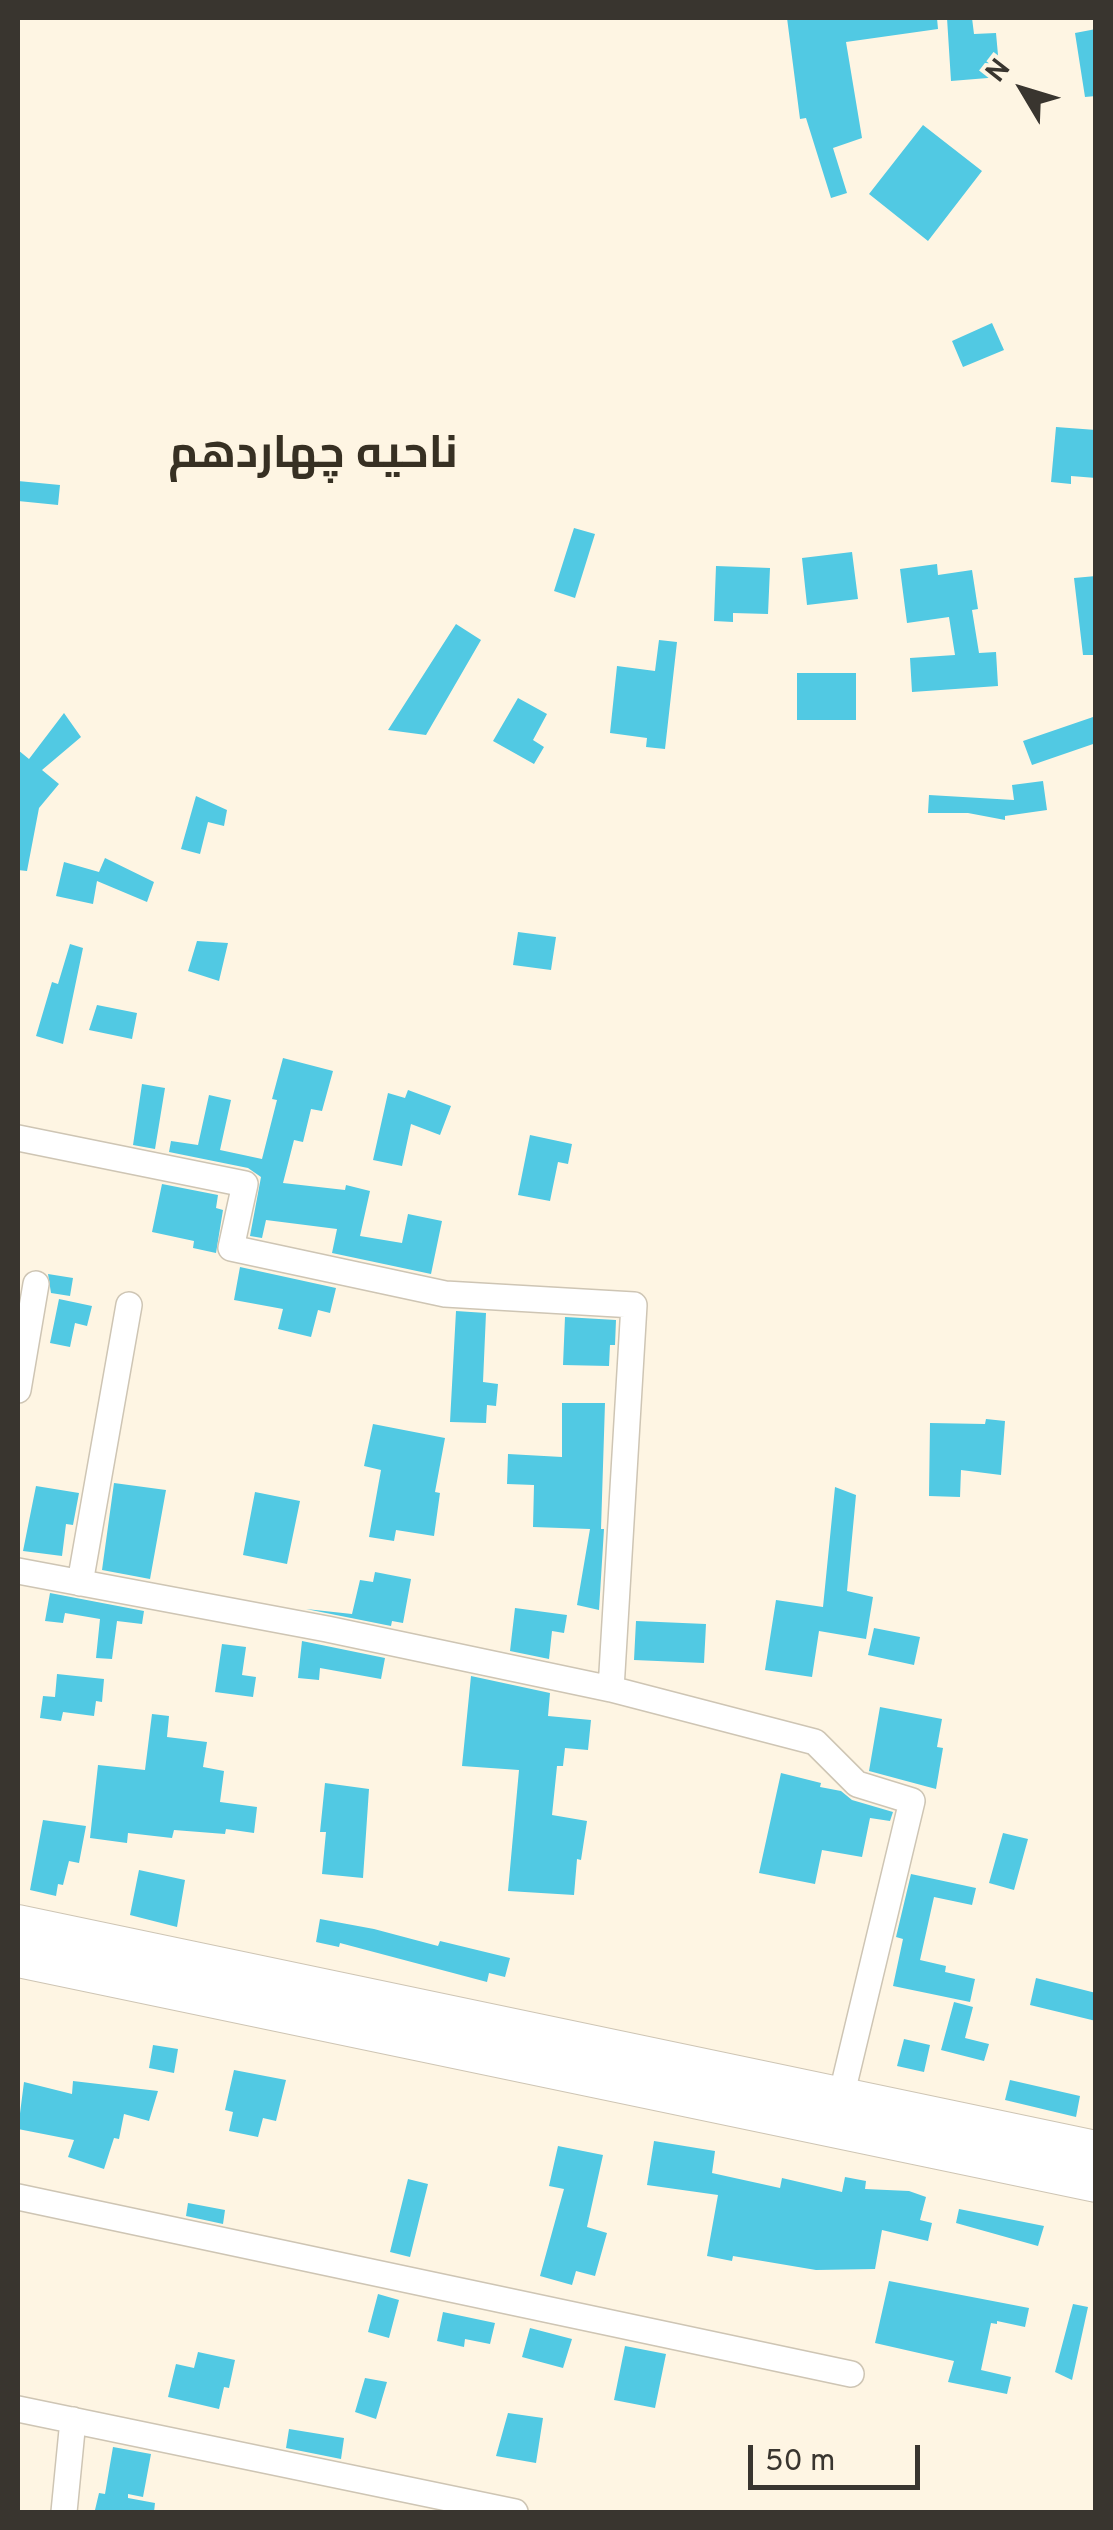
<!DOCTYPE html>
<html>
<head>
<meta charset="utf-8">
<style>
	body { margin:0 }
	#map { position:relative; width:1113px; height:2530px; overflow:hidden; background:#fef5e3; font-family:Overpass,sans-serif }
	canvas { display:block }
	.frame { position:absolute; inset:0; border:20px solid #39352f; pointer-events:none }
	.north { position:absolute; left:973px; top:40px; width:100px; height:100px; -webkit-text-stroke:8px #fef5e3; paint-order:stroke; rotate:308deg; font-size:28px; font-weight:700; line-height:40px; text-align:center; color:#39352f }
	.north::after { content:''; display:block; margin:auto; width:35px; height:45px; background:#39352f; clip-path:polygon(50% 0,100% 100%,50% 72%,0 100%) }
	.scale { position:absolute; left:748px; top:2445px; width:172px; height:45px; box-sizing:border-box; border:5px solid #39352f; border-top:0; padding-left:12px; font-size:30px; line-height:35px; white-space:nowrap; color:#39352f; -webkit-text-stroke:8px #fef5e3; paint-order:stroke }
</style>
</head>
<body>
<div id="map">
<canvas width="1113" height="2530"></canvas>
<div class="frame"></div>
<div class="north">N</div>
<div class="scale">50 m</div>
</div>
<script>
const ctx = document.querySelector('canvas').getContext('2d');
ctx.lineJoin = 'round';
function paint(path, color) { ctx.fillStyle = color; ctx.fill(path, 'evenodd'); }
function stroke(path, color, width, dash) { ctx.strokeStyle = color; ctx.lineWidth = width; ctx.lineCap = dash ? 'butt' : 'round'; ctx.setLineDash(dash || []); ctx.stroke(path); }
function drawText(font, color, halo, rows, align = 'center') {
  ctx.font = font + ' Overpass,Cairo,sans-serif'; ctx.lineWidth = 8; ctx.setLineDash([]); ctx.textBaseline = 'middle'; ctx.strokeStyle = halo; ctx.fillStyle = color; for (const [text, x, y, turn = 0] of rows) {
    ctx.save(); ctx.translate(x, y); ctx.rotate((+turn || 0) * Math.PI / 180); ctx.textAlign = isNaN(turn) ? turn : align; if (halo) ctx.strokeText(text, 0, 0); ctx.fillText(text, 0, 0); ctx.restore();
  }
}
const building = new Path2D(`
	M787 18H937L938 29 846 42 862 138 833 148 847 193 831 198 806 118 800 119Z
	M947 18H972L974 34 996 33 1000 77 951 81Z
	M1096 29V96L1085 97 1075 33Z
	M923 125 982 171 928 241 869 194Z
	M992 323 1004 350 963 367 952 341Z
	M1056 427 1096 430V478L1071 476V484L1051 482Z
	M18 481 60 485 58 505 18 501Z
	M574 528 595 534 575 598 554 591Z
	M852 552 858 599 807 605 802 558Z
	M937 564 938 575 972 570 978 609 972 610 979 653 996 652 998 686 912 692 910 658 955 655 949 617 907 623 900 569Z
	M716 566 770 568 768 614 733 613V622L714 621Z
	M1096 576V655H1083L1074 578Z
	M456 624 481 640 426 735 388 730Z
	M659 640 677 642 665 749 646 747 647 738 610 733 617 666 655 671Z
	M797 673H856V720H797Z
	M518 698 547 714 533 740 544 747 534 764 493 741Z
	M64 713 81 737 42 770 59 784 39 808 27 871 18 870V750L29 759Z
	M1096 716V743L1032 765 1023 741Z
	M1043 781 1047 810 1005 816V820L968 813H928L929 795 1014 800 1012 785Z
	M196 796 227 810 224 826 208 822 200 854 181 849Z
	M105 858 154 882 147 902 97 881 93 904 56 896 64 862 99 872Z
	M518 932 556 937 551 970 513 965Z
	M197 941 228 943 219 981 188 971Z
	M70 944 83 948 63 1044 36 1036 52 982 58 984Z
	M97 1005 137 1013 132 1039 89 1030Z
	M283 1058 333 1071 322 1111 311 1109 303 1142 294 1140 283 1183 345 1190 346 1185 370 1191 360 1236 402 1243 408 1214 442 1221 431 1274 332 1253 337 1229 266 1220 262 1238 250 1236 261 1177 248 1168 169 1152 171 1141 198 1145 209 1095 231 1100 220 1150 262 1159 277 1100 272 1099Z
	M142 1084 165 1088 155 1149 133 1145Z
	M408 1090 451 1106 440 1135 411 1124 402 1166 373 1160 388 1093 405 1098Z
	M530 1135 572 1144 568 1164 558 1162 550 1201 518 1195Z
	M162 1184 218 1195 216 1208 223 1210 216 1253 193 1248 194 1241 152 1232Z
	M240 1267 336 1288 330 1313 318 1310 311 1337 278 1329 283 1309 234 1300Z
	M48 1274 73 1278 70 1296 51 1293Z
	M59 1299 92 1306 87 1326 75 1323 70 1347 50 1343Z
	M456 1311 486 1313 483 1382 498 1384 496 1406 487 1405 486 1423 450 1422Z
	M565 1317 616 1320 615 1345H610L609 1366 563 1365Z
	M562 1403H605L601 1529H604L599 1610 577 1605 590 1529 533 1527 534 1485 507 1484 508 1454 562 1457Z
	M986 1419 1005 1421 1001 1475 961 1470 960 1497 929 1496 930 1423 985 1424Z
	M373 1424 445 1438 435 1492 440 1493 434 1536 396 1530 394 1541 369 1537 381 1470 364 1466Z
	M114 1483 166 1490 150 1579 102 1570Z
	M36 1486 79 1493 73 1525 66 1524 62 1556 23 1551Z
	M835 1487 856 1495 847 1591 873 1597 866 1639 819 1631 812 1677 765 1670 776 1600 823 1607Z
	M255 1492 300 1501 287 1564 243 1555Z
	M375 1572 411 1579 403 1623 392 1621 391 1626 306 1609 352 1614 360 1580 373 1582Z
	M50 1593 144 1611 142 1624 117 1621 112 1659 96 1658 100 1619 65 1613 63 1623 45 1621Z
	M515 1608 567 1615 564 1633 552 1631 549 1659 510 1651Z
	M636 1621 706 1624 704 1663 634 1660Z
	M874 1628 920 1637 914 1665 868 1655Z
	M302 1641 385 1658 381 1679 320 1668 319 1680 298 1678Z
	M222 1644 246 1647 242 1675 256 1677 253 1697 215 1692Z
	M57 1674 104 1679 102 1702 96 1701 94 1716 63 1712 61 1721 40 1718 43 1696 55 1697Z
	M471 1676 550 1693 548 1716 591 1720 588 1750 565 1748 563 1766H557L552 1815 587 1821 581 1860 577 1859 574 1895 508 1891 519 1770 462 1766Z
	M880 1707 942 1719 937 1747 943 1748 936 1789 869 1771Z
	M152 1714 169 1716 167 1737 207 1742 203 1767 224 1771 220 1802 257 1807 254 1833 226 1829 225 1834 174 1830 172 1838 128 1833 127 1843 90 1838 98 1765 145 1770Z
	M781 1773 821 1783 820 1787 841 1791 852 1800 893 1812 890 1821 870 1818 862 1857 822 1850 815 1884 759 1873Z
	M325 1783 369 1789 363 1878 322 1874 326 1832H320Z
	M43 1820 86 1826 79 1863 69 1861 63 1885 58 1884 56 1896 30 1890Z
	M1003 1833 1028 1839 1014 1890 989 1883Z
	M139 1870 185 1880 177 1927 130 1915Z
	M911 1874 976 1888 972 1905 934 1897 920 1960 946 1966 945 1972 975 1979 970 2002 893 1986 903 1939 896 1937Z
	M320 1919 374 1929 438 1946 440 1941 510 1958 505 1977 489 1973 487 1982 340 1943 339 1947 316 1942Z
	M1036 1978 1096 1993V2021L1030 2005Z
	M954 2002 973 2007 965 2038 989 2044 984 2061 941 2050Z
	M904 2039 930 2045 924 2072 897 2066Z
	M153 2045 178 2049 174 2073 149 2068Z
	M234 2070 286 2080 276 2121 263 2118 258 2137 229 2131 233 2112 225 2110Z
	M1010 2080 1080 2096 1076 2117 1005 2100Z
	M73 2081 158 2091 149 2121 124 2114 119 2139 114 2138 104 2169 68 2157 74 2140 18 2129 24 2082 72 2094Z
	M654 2141 715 2151 712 2173 780 2188 782 2178 842 2192 845 2177 866 2181 865 2189 909 2191 926 2197 920 2220 932 2223 928 2241 882 2230 875 2269 816 2270 733 2256 732 2261 707 2256 718 2195 647 2185Z
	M558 2146 603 2155 587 2227 607 2233 595 2276 576 2271 572 2285 540 2276 564 2189 549 2186Z
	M408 2179 428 2184 410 2257 390 2252Z
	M188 2203 225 2210 223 2224 186 2216Z
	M959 2209 1044 2226 1038 2246 956 2223Z
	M889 2281 1029 2308 1025 2327 997 2321V2324L991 2323 981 2370 1011 2377 1007 2394 948 2382 954 2361 875 2343Z
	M378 2294 399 2300 389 2338 368 2332Z
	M1073 2304 1088 2307 1072 2380 1055 2372Z
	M443 2312 495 2323 490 2344 465 2339 464 2347 437 2341Z
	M530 2328 572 2339 563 2368 522 2357Z
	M625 2346 666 2354 655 2408 614 2400Z
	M198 2352 235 2360 229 2388 224 2387 219 2409 168 2397 176 2364 194 2368Z
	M365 2378 387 2382 376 2419 355 2412Z
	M508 2413 543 2418 536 2463 496 2456Z
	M289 2429 344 2438 341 2459 286 2448Z
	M113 2447 151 2454 143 2497 128 2494V2498L155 2503 154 2512 95 2510 99 2493 105 2494Z`);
const minor = new Path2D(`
	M18 1138 245 1184 231 1248 445 1294 634 1305 611 1689
	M18 1390 36 1284
	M18 1571 327 1629 611 1689 815 1742 857 1784 912 1801 841 2097
	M80 1583 129 1305
	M18 2197 851 2374
	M18 2409 515 2512
	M64 2512 73 2420`);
const secondary = new Path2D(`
	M18 1924 1096 2150
	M18 1958 1096 2183`);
const districtNames = [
	["ناحیه چهاردهم",313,458]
];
paint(building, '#51c9e3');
stroke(minor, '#cec5b4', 28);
stroke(secondary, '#cec5b4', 40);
stroke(minor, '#fff', 25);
stroke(secondary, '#fff', 38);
drawText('bold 45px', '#373023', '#fef5e3', districtNames);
</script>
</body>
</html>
